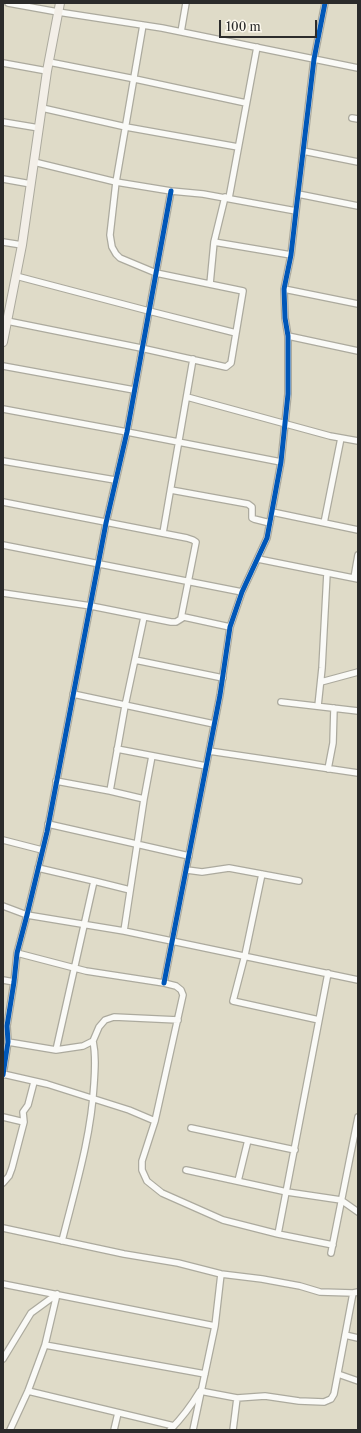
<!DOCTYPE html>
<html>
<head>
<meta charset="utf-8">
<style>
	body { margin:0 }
	#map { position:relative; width:361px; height:1433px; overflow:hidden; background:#dfdbc8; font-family:"Libre Caslon Text",serif }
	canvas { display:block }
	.frame { position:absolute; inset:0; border:4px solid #2b2b2b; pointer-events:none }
	.scale { position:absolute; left:219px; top:20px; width:98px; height:18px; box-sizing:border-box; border:2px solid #2b2b2b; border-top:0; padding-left:5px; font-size:12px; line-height:14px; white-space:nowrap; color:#2b2b2b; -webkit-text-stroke:3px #fbf7ec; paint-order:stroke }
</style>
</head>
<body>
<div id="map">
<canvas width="361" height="1433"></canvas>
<div class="frame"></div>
<div class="scale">100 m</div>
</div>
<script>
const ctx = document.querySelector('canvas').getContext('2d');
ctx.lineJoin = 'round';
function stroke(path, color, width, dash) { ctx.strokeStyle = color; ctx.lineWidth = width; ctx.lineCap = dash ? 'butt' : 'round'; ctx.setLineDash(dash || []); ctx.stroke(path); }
const street = new Path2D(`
	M8 3 58 12 162 28 358 68
	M181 32 186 3
	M49 62 135 79 246 103
	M3 63 47 71
	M42 108 126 127 238 147
	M352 118 358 119
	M3 122 39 128
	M303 151 358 162
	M34 162 116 182 171 191 203 194 296 211
	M3 179 31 184
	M298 194 358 206
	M229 198 257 47
	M3 242 22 245
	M214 242 291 255
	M16 276 149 311 236 333
	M210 284 214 242 225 197
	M284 289 358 304
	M7 321 141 348 226 367 231 363 243 291 156 273 120 258 116 254 112 247 110 235 116 182 143 25
	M288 336 358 351
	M3 366 134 390
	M187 397 330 436 358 441
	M3 409 127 432 281 462
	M3 461 115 480
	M171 490 248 504 252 507V518L254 519 270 523
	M3 502 187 538 193 540 196 542 181 618
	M272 512 358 530
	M324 523 341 438
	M163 533 193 359
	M3 545 242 592
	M258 559 358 579
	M354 578 358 555
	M3 593 91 606 171 622H176L184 617 230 627
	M135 660 223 678
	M321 682 358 672
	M73 694 214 724
	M281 702 358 711
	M318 706 322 668 327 573
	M117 749 206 766
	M209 751 358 773
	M328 769 333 743 334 708
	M56 781 110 791 144 799
	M110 791 125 706 144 617
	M48 824 189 856
	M3 840 42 850
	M38 868 94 881 130 890
	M187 870 202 872 229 868 299 881
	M262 874 245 955 233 1001 319 1020
	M3 906 27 915 124 931 358 980
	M124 931 144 799 152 756
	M17 953 86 971 164 983 176 986 181 990 183 995 155 1121 142 1161V1170L147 1181 162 1193 223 1220 278 1234 333 1245
	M3 980 14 982
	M164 983 220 695 230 627 242 592 267 538 281 462 288 394V336L285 318 284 289 291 255 296 211 314 59 325 3
	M8 1042 56 1050 83 1046 93 1041 99 1027 105 1020 114 1017 178 1020
	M56 1050 94 881
	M3 1074 47 1084 129 1110 155 1121
	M3 1075 8 1042 7 1026 14 982 17 953 27 915 47 832 106 523 127 432 171 191
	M3 1117 24 1122
	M191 1128 295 1150
	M186 1170 287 1192 341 1200 358 1212
	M238 1181 248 1140
	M3 1183 9 1176 12 1168 24 1122 23 1112 28 1105 34 1082
	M3 1228 124 1254 178 1263 221 1274 262 1279 300 1286 320 1292 353 1293 358 1292
	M278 1234 328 973
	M62 1241C75 1189 91 1138 94 1084 95 1069 96 1055 93 1041
	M331 1253 358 1117
	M3 1284 215 1326
	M57 1294 45 1345 205 1374
	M345 1335 358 1338
	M3 1359 31 1313 57 1294
	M338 1374 358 1381
	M28 1391 174 1426
	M10 1430 28 1391 45 1345
	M114 1430 118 1413
	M170 1430C182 1418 191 1406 200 1391L237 1398 265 1396 299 1401 324 1402 331 1399 334 1394 353 1293
	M193 1430 215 1326 221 1274
	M233 1430 237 1398`);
const secondary = new Path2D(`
	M3 342 22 245 47 71 60 3`);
const cycleway = new Path2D(`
	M164 983 220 695 230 627 242 592 267 538 281 462 288 394V336L285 318 284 289 291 255 296 211 314 59 325 3
	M3 1075 8 1042 7 1026 14 982 17 953 27 915 47 832 106 523 127 432 171 191`);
stroke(street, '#acaa9e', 8);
stroke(secondary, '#acaa9e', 10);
stroke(street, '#fafaf7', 5.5);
stroke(secondary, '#f3efe8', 8);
stroke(cycleway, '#0057b8', 5);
</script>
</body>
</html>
